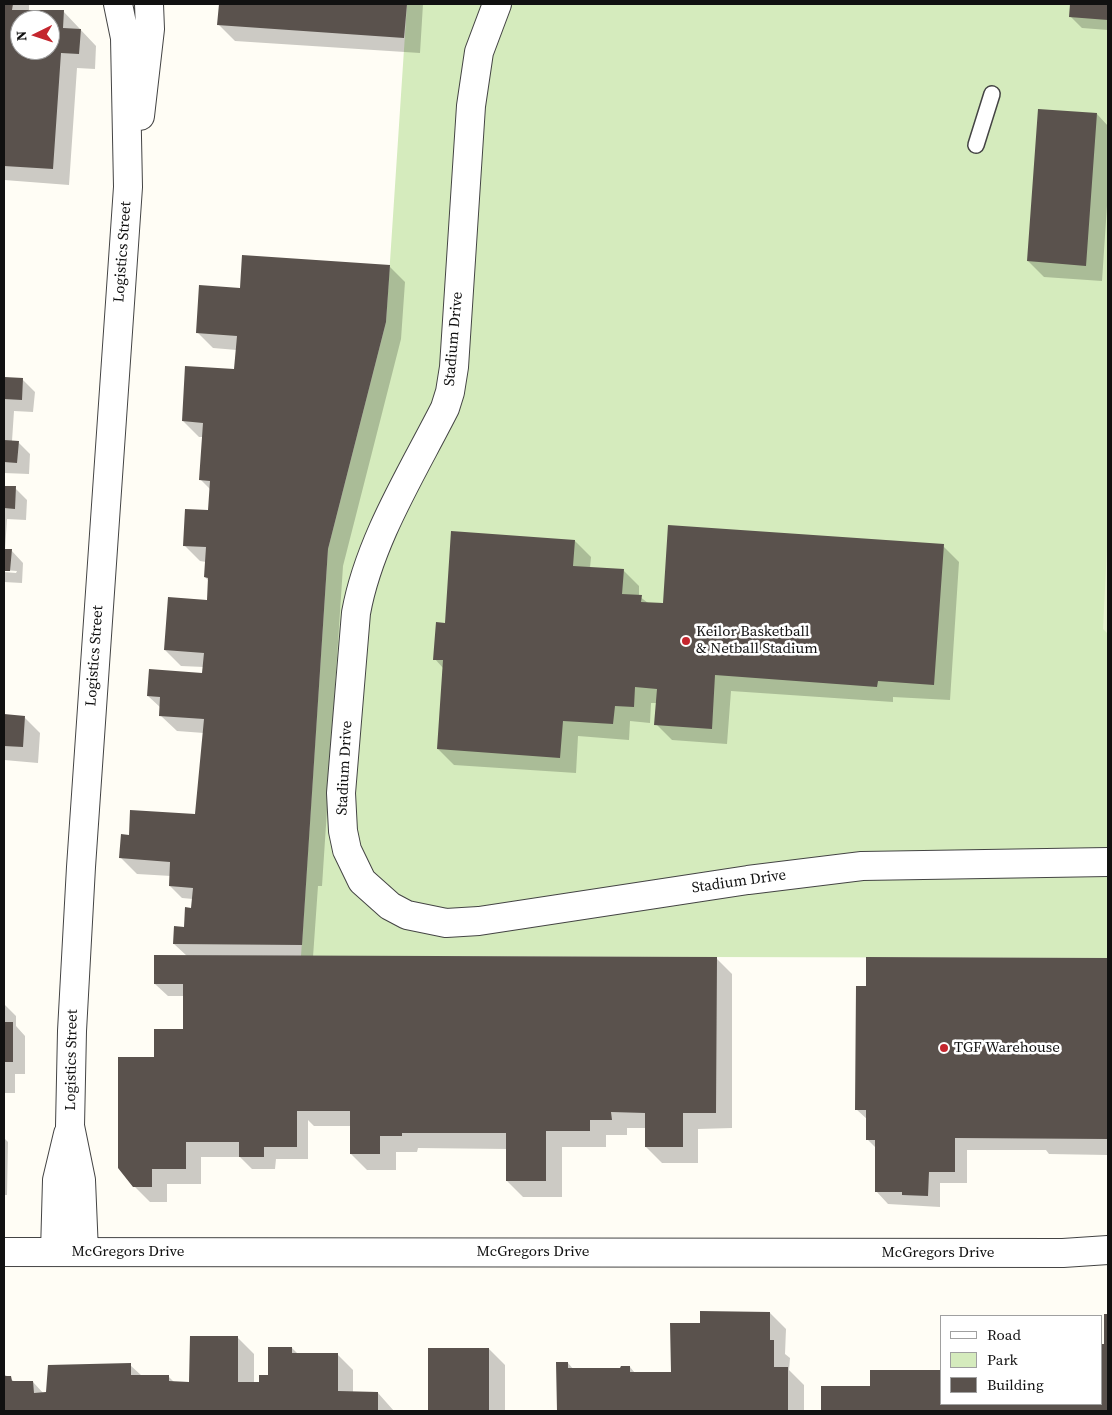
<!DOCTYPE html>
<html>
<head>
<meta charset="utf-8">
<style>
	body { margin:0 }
	#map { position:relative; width:1112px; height:1415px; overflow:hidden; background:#fffdf5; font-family:"Source Serif 4",serif }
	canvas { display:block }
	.frame { position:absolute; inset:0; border:5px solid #111; pointer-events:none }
	.legend { position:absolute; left:940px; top:1315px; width:162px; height:90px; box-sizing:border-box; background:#fff; border:1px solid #a0a0a0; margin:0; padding:6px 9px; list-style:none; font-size:15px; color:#111 }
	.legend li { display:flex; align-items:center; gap:10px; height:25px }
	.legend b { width:25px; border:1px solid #a0a0a0 }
	.north { position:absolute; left:10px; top:10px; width:50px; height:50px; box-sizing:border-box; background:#fff; border:1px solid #a0a0a0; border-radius:50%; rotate:266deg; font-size:14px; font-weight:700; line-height:20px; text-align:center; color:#111 }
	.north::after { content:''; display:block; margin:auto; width:18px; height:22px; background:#c4262e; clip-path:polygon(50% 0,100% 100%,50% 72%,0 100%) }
</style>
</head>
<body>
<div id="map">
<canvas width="1112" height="1415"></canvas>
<div class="frame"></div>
<ul class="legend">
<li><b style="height:6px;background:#fff"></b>Road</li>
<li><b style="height:14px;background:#d5ebbd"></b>Park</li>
<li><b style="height:14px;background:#5a524d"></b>Building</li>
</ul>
<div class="north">N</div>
</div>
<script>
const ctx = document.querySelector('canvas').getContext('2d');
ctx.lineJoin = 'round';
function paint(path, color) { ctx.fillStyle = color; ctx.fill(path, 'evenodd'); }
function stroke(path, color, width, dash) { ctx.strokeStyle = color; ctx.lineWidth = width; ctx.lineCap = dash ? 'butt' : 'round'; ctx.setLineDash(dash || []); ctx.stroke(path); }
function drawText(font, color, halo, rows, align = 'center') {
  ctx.font = font + ' "Source Serif 4",serif'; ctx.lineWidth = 5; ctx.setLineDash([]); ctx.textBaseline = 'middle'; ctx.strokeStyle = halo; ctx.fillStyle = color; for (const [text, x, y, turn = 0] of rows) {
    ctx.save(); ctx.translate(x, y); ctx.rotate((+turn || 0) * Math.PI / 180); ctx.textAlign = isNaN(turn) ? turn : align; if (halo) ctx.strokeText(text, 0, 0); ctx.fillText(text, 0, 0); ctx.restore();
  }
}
const green = new Path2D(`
	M407 4H1108V958L301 956 328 549 386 322Z`);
const pitch = new Path2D(`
	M1108 528V634L1103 629Z`);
const shadow = new Path2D(`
	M4 4H29V11H63L96 46 95 69 77 68 69 185 4 180ZM20 20H50V50H20Z
	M220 4H423L420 53 235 41 219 25Z
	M1071 4H1108V30L1082 28 1070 16Z
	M1097 114 1108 126V191L1102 281 1044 277 1028 261Z
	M389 266 405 282 401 339 343 566 322 886H318L313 957 716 958 732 974V1128L698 1129V1163H662L646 1147V1128H627V1135H606V1147H562V1197H523L507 1181V1149L418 1148 417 1152H396V1170H367L351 1154V1126H314L308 1120V1159H276L275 1169H252L240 1157H201V1184H167V1202H150L134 1186 157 1058 184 1030V996H168L155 984 187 956 174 944 185 928 193 909V899L182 898 170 886 171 876 137 874 121 858 130 836 196 816 204 733 177 731 160 715 161 708 148 696 203 674 204 667 181 666 165 650 208 601 210 582 205 577 206 562 200 561 184 545 209 512 211 490 201 480 203 437H199L183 421 236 370 237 350 213 348 197 332 241 289Z
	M4 378 22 379 35 392 33 412 14 411 12 441 18 442 30 454 29 474 4 473Z
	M4 487 15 488 27 500 26 520 7 519 5 550H11L23 563 22 583 4 582V572L16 573 17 571 4 570Z
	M575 541 591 557 590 568 623 570 639 586V596L648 603 664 604 943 546 959 562 950 700 893 697V702L731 691 727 744 672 740 656 724 657 703H651L650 723 630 721 629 740 578 736 576 773 454 765 438 749 443 668 435 659 446 624Z
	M4 716 24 717 40 733 38 763 4 760Z
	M1107 959 1108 1155 1049 1154 1046 1150H967V1183H940V1207L888 1204 876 1191V1148L868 1140V1120L856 1109Z
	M4 1004 16 1016V1026L25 1036V1074H15V1093H4Z
	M4 1138 8 1142 7 1195H4Z
	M770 1313 786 1329 785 1354 790 1358 789 1370 804 1385V1411H558V1363H568L574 1370H621L630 1367 635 1373H672L701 1324Z
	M1105 1316H1108V1411H823V1387L941 1404H1101V1346H1105Z
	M238 1338 254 1354V1383H260L270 1376 292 1348 298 1354H337L353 1370V1393H378L394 1411H4V1374L15 1382H33L44 1394 130 1365 142 1376H168L175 1383H190Z
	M429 1349H489L505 1365V1411H429Z`);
const building = new Path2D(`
	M4 4H13L12 10H64L63 28 81 29 79 54 61 53 53 169 4 166ZM20 20H50V50H20Z
	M219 4H407L404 38 217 25Z
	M1070 4H1108V20L1069 17Z
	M1038 109 1097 113 1086 266 1027 261Z
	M242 255 390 265 386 322 328 549 302 945 173 944 174 926 184 927 185 907 191 908 193 888 169 886 170 862 119 858 121 834 129 835 130 810 195 814 204 719 159 716 160 697 147 696 149 669 202 673 204 653 164 650 168 597 207 600 208 578 204 577 206 547 183 546 185 509 208 510 210 481 199 480 203 423 182 421 185 366 234 369 237 336 196 333 199 285 240 288Z
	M4 377 23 378 22 400 4 399Z
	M4 440 19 441 17 463 4 462Z
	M4 486H16L15 509 4 508Z
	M668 525 944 544 934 685 878 681 877 687 715 675 712 729 654 725 657 689 635 687 634 707 615 706 613 724 563 721 560 758 437 749 443 660H433L436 622 445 623 451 531 575 540 573 566 624 569 622 594 642 595 641 602 663 603Z
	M4 549H12L10 571H4Z
	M4 714 25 716 23 747 4 746Z
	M154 955 717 957 716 1113H683V1147H645V1113L611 1112 612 1120H590V1131H546V1181H506V1133H402V1136H380V1154H350V1111H297V1147H264V1157H239V1142H186V1169H152V1187H133L118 1168V1057H154V1029H183V984H154Z
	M866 957 1108 958 1107 1139 955 1138V1172H929L928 1196 902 1195V1192H875V1140H866V1110H855L856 986H866Z
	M4 1022H13V1062H4Z
	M700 1311 770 1312V1340H774V1367H788V1411H557L556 1362H568V1368H620L621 1366H630V1372H671L670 1323H700Z
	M1104 1314H1108V1411H821V1386H870V1370H941V1404H1101V1344H1104Z
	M190 1336H238V1382H259V1375H268V1347H292V1353H338V1391L378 1392V1411H4V1376H11L12 1381H33L34 1393 46 1392 48 1365 131 1363V1375H169V1381L189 1382Z
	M428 1348H489V1411H428Z`);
const service = new Path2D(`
	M976 145 992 94`);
const minor = new Path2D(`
	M497 4 479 52 471 106 454 367 450 392 445 408C412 473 369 541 356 613L341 793 343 831 347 850 362 881 390 906 407 915 446 923 479 921 748 880 862 866 1108 862
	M140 116 150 29 149 4
	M4 1252 1063 1253 1108 1250
	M55 1252 57 1180 68 1134
	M84 1252 81 1180 70 1126 72 1031 81 867 128 187 125 38 118 4`);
const markers = [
	[686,641,5,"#c4262e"],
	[944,1048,5,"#c4262e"]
];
const streetNames = [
	["Logistics Street",123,252,-86],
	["Stadium Drive",454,339,-85],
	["Logistics Street",95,656,-86],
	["Stadium Drive",345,768,-87],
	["Stadium Drive",739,882,-8],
	["Logistics Street",72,1060,-89],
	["McGregors Drive",128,1252],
	["McGregors Drive",533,1252],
	["McGregors Drive",938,1253]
];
const poiNames = [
	["Keilor Basketball",696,632],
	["& Netball Stadium",696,649],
	["TGF Warehouse",954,1048]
];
paint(green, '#d5ebbd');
paint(pitch, '#e6f2cf');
paint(shadow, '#0003');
paint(building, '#5a524d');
stroke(service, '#444', 18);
stroke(minor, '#444', 30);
stroke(service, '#fff', 15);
stroke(minor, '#fff', 28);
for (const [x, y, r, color] of markers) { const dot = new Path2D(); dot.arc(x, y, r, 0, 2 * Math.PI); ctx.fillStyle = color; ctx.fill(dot); stroke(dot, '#fff', 2); }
drawText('15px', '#111', '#fff', streetNames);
drawText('15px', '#111', '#fff', poiNames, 'left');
</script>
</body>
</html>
